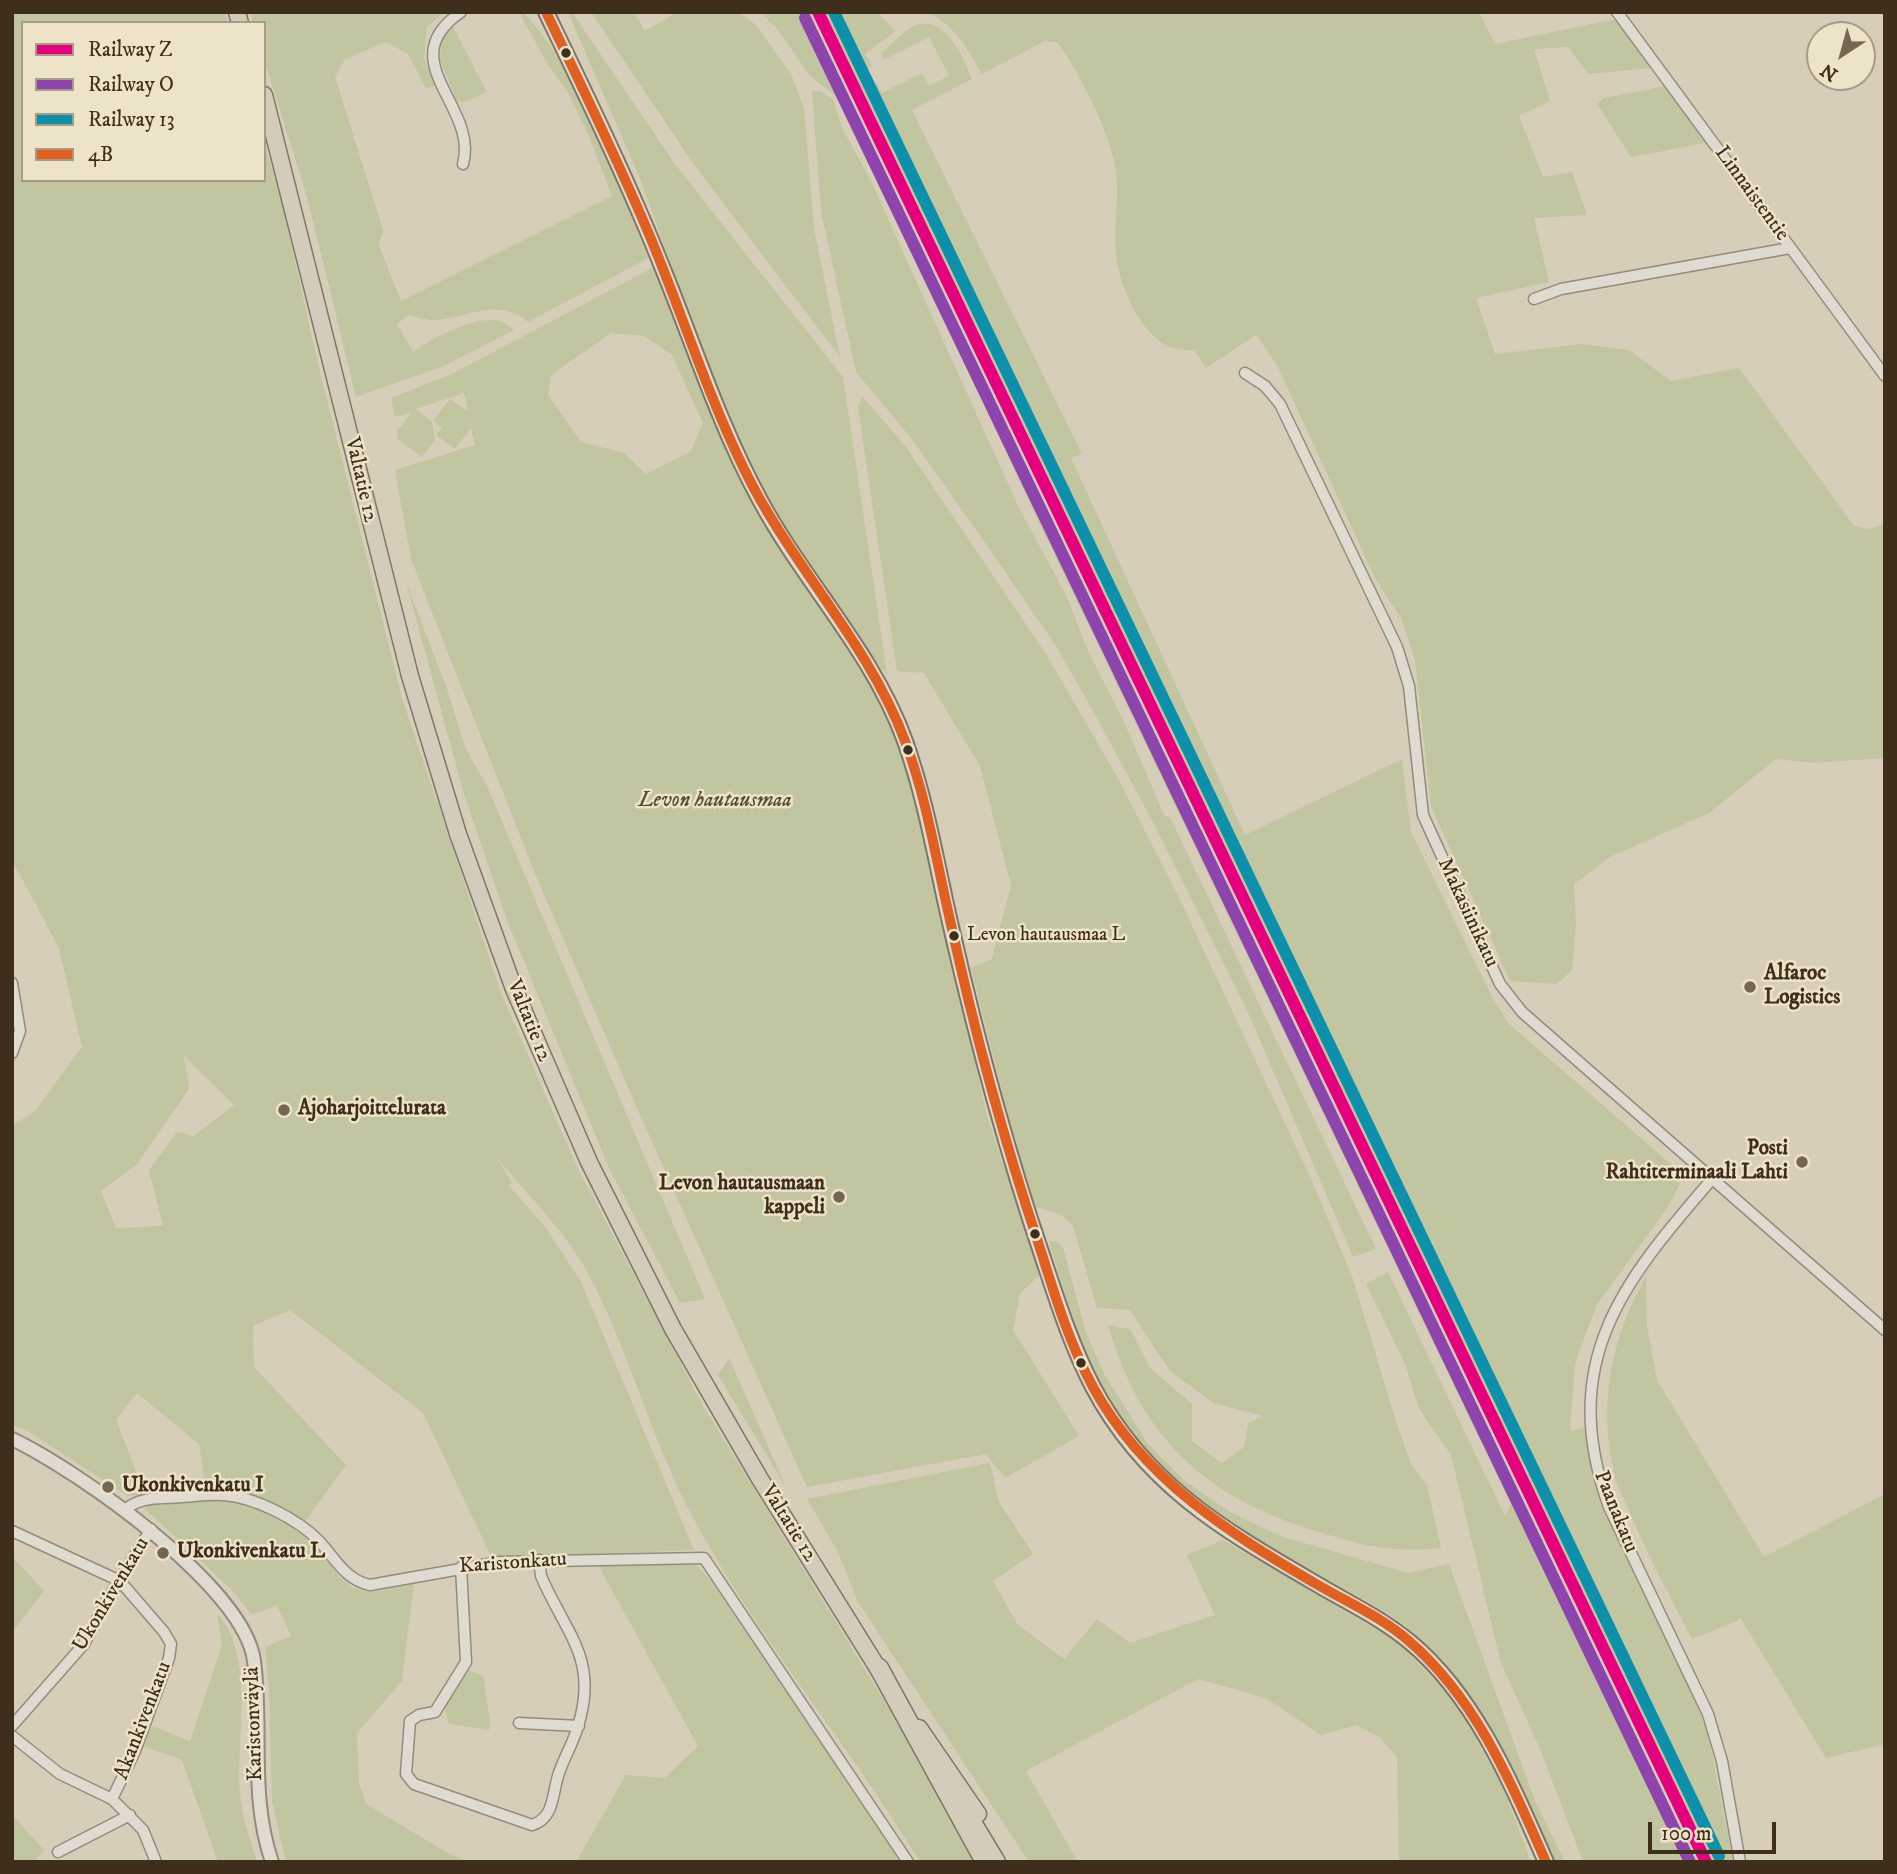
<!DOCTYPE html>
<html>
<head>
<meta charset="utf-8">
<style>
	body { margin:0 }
	#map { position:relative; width:1897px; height:1874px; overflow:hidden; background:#d6ceb8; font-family:"IM FELL DW Pica",serif }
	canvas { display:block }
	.frame { position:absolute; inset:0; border:14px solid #402e1c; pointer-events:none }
	.legend { position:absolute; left:21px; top:21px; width:245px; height:161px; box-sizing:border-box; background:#ede3c8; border:2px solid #a89b83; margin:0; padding:9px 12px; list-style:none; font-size:21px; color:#402e1c }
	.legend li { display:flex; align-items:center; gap:14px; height:35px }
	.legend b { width:35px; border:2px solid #a89b83 }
	.north { position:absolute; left:1806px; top:21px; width:70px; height:70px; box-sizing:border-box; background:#ede3c8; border:2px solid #a89b83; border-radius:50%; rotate:216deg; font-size:19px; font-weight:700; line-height:28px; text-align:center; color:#402e1c }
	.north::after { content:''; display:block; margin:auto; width:24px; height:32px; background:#746653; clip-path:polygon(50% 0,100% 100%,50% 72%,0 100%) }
	.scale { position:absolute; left:1648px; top:1822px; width:128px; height:32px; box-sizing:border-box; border:4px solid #402e1c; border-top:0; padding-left:9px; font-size:21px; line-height:24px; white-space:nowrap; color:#402e1c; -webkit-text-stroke:5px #ede3c8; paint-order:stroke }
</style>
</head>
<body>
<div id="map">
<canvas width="1897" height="1874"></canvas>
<div class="frame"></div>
<ul class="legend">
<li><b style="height:9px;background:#e5007d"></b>Railway Z</li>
<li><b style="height:9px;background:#8e44ad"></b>Railway O</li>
<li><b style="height:9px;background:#0d90aa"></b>Railway 13</li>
<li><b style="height:9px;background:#e06021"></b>4B</li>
</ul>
<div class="north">N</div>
<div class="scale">100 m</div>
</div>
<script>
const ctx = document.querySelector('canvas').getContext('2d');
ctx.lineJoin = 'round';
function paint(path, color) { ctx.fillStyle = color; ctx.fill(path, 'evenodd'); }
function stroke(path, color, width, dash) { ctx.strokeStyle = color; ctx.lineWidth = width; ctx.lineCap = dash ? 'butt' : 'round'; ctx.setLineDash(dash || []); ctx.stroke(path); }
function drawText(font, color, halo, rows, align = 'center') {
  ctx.font = font + ' "IM FELL DW Pica",serif'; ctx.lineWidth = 5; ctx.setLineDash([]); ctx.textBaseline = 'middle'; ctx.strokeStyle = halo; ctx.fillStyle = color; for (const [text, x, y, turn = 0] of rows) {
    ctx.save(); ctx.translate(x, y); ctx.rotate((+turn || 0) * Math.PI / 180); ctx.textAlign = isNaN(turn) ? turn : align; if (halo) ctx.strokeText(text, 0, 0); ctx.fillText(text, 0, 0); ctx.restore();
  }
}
const green = new Path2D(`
	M12 12H224L228 23H23V180H264V143L280 195 319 368 402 698 501 993 576 1165 702 1404 885 1702 978 1862H920C846 1739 750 1630 685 1502 647 1426 626 1342 585 1268 561 1226 526 1194 496 1156L512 1183 509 1186 546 1228 581 1282 694 1550 492 1558 423 1413 290 1310 253 1326 254 1367 346 1465 304 1523 244 1494 206 1490 199 1444 137 1393 116 1420 145 1495 128 1496 26 1430 12 1425V1126L35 1111 82 1047 59 948 12 860ZM184 1056 234 1105 194 1136 177 1132 149 1170 163 1226 116 1228 101 1191 137 1164 189 1089Z
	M250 12H444L427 27 424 58 436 86 426 88 408 54 386 42 345 59 335 77 383 230 379 246 401 301 612 196 589 136 567 91 547 63 519 12H523C584 75 615 178 648 258L528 322C500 297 469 317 437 320 428 321 418 317 409 315L397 324 413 352C433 338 474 315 500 321 504 322 510 327 514 330L446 365 356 397 308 200 264 59V23H253Z
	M568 12H572L674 163 843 377 887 674 866 654 795 548 765 500 743 455 696 336 641 181Z
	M591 12H634L645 31 678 12H738L755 24 791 74 804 109 814 229 840 357 695 166Z
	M760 12H807L846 90 1696 1862H1583L1541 1751 1501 1663 1451 1455 1419 1409 1406 1366 1366 1284 1388 1272 1505 1516 1511 1504 1034 512 873 166 837 97 810 76 779 31Z
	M824 12H877L895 31 865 54 872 66 866 70 873 85 877 83 882 93 922 73 929 86 949 76 929 37 884 60 881 53C891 46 899 35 910 28 943 9 962 55 972 79L912 110 1082 454 1071 458 1245 835 1402 759 1411 832 1492 997 1509 1024 1672 1165 1680 1184 1666 1210 1597 1304 1575 1363 1570 1431 1585 1428 1591 1470 1602 1508 1687 1681 1708 1733 1733 1862H1710Z
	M927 12H1479L1495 44 1617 19 1651 68 1588 74 1568 47 1534 49 1550 101 1519 116 1543 177 1572 172 1587 215 1534 218 1549 282 1476 298 1495 354 1582 344 1629 350 1671 381 1739 368 1854 526 1868 529 1885 524V758L1812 763 1776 759 1709 813 1610 857 1574 884 1576 923 1572 970 1557 984 1510 981 1431 806 1415 660 1401 618 1376 580 1277 365 1256 335 1206 368 1195 351C1187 350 1176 350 1168 346 1140 332 1122 291 1117 261 1112 231 1120 200 1116 170 1110 132 1080 74 1058 43L1045 41 982 74C966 47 956 26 927 12Z
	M452 25 487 92 465 102 457 101 440 60 442 35Z
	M1667 86 1706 143 1631 157 1597 104 1604 98Z
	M812 91H821L833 100 843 130 869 177 1019 508 1067 597 1088 651 1124 722 1164 815 1170 817 1376 1249 1353 1257 1247 1010 1153 822 1092 709 1056 646 984 541 911 438 856 372 821 211Z
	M656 266 731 460 755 505 854 654 879 697 899 742 925 832 987 1116 1040 1275 1020 1293 1013 1330 1079 1436 1005 1478 986 1454 807 1487 640 1115 536 876 411 559 395 470 475 445 471 428 455 449 436 435 442 427 433 421 450 399 468 411 464 393 416 409 432 422 435 440 422 457 398 439 397 431 412 412 395 417 391 398 452 374ZM611 333 644 336 672 355 703 423 690 452 646 474 624 453 581 442 548 395 551 375Z
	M862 396 906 447 1046 654 1120 782 1182 904 1311 1179 1352 1276 1398 1428 1412 1466 1427 1485 1441 1548C1391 1553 1364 1546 1316 1531 1206 1498 1140 1437 1108 1325L1130 1329 1150 1368 1192 1404V1441L1222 1463 1244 1447 1248 1423 1263 1416 1213 1403 1170 1371 1130 1310 1097 1308 1073 1226 1060 1214 1036 1207 1018 1155 971 968 992 959 1011 885 980 766 924 673 897 671 858 407Z
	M406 582 447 689 465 747 487 786 705 1299 680 1303 609 1168 507 920 464 794Z
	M1049 1241H1056L1063 1247 1085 1330 1103 1372 1148 1444 1185 1481 1230 1512 1280 1536 1408 1573 1449 1564 1535 1801 1565 1862H1555C1519 1782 1485 1697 1419 1637 1384 1604 1316 1576 1272 1552 1254 1542 1237 1529 1220 1517 1109 1440 1084 1366 1049 1241Z
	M1646 1276 1647 1326 1657 1380 1764 1557 1885 1494V1744L1826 1758 1741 1619 1692 1639C1670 1597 1648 1556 1630 1513 1625 1500 1616 1486 1614 1473 1598 1400 1611 1340 1646 1276Z
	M729 1358 786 1487 718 1375Z
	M990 1463 999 1502 1033 1554 993 1581 1018 1625 1064 1659 1097 1619 1130 1643 1215 1615 1187 1555 1223 1540 1398 1642 1455 1702 1501 1783 1531 1862H1399L1397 1758 1381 1738 1357 1725 1321 1735 1266 1698 1198 1679 1026 1771 1078 1862H1029L858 1602 838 1552 807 1499Z
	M223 1499C257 1508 289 1521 314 1545 329 1559 339 1585 360 1590 378 1594 397 1587 414 1582L402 1681 357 1733 359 1783 366 1804 446 1852 469 1862H286L272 1801 269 1689 265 1647 291 1636 277 1605 252 1615 233 1591 145 1509 150 1504Z
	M12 1556 44 1591 12 1632Z
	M691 1560 719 1589 902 1862H576L626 1775 665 1778 698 1746 597 1563Z
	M217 1613C256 1658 236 1737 240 1793 242 1816 250 1840 257 1862H218L182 1760 143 1746 152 1726 190 1741 222 1645Z
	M469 1670 483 1676 490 1722 489 1730 449 1724 444 1707Z
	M12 1815 44 1850 34 1862H12Z`);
const minor = new Path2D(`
	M461 12C390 61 479 106 463 164
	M1617 12 1885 376
	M1534 299 1561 289 1790 248
	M1245 373 1265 386 1280 404 1397 647 1409 686 1423 815 1500 984 1522 1012 1885 1330
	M12 983 20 1031 12 1053
	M1712 1179C1622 1283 1557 1362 1609 1507L1708 1714 1722 1761 1740 1862
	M125 1510C140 1496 161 1499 181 1497 195 1496 210 1494 224 1495 254 1497 298 1519 319 1541 335 1558 345 1580 370 1585L500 1562 704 1558 908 1862
	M12 1531 120 1581 164 1632 171 1644 169 1658 135 1751 112 1799 143 1830 156 1862
	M461 1567 466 1662 435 1712 419 1715 410 1721 406 1774 414 1784 532 1825C554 1818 552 1796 558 1776 563 1759 573 1744 578 1726 599 1659 566 1634 541 1576L539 1560
	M519 1723 579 1726
	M12 1726 84 1644 105 1604 151 1529
	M12 1736 60 1774 112 1799
	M58 1852 130 1815`);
const tertiary = new Path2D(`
	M12 1439C77 1470 245 1587 254 1661 263 1729 249 1795 272 1862`);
const secondary = new Path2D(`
	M546 12C587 97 628 181 663 269 694 345 720 427 760 500 804 582 873 652 905 741 927 803 937 867 952 931 977 1040 1006 1149 1042 1255 1057 1300 1071 1345 1093 1387 1147 1489 1231 1534 1327 1590 1355 1606 1385 1621 1410 1642 1476 1697 1512 1785 1546 1862`);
const trunk = new Path2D(`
	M237 12 240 23
	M264 95 410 676 458 834 514 989 589 1162 673 1329 760 1479 884 1678
	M919 1728 978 1814
	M964 1807 997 1862`);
const motorway = new Path2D(`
	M879 1668 985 1862`);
const bus1 = new Path2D(`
	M546 12C582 87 619 162 651 239 683 316 708 396 745 471 791 565 868 642 905 741 927 799 936 860 950 920 974 1030 1003 1138 1039 1245 1054 1293 1069 1343 1093 1387 1144 1480 1229 1533 1318 1585 1349 1603 1383 1618 1410 1642 1477 1700 1511 1783 1546 1862`);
const rail1 = new Path2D(`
	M818 12 1706 1862`);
const rail2 = new Path2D(`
	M805 18 1690 1862`);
const rail3 = new Path2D(`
	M834 12 1719 1856`);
const markers = [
	[566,53,6,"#402e1c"],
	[908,750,6,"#402e1c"],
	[954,936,6,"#402e1c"],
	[1750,987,7,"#746653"],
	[284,1110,7,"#746653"],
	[1802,1162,7,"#746653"],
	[839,1197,7,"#746653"],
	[1035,1234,6,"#402e1c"],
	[1081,1363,6,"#402e1c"],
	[108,1487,7,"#746653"],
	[163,1553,7,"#746653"]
];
const busNames = [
	["Levon hautausmaa L",967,936]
];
const streetNames = [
	["Linnaistentie",1751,194,54],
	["Valtatie 12",360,480,77],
	["Makasiinikatu",1467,913,65],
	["Valtatie 12",528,1021,68],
	["Paanakatu",1615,1512,68],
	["Valtatie 12",788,1524,58],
	["Karistonkatu",513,1564,-4],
	["Ukonkivenkatu",112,1595,-59],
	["Akankivenkatu",144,1721,-69],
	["Karistonväylä",255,1724,-92]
];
const parkNames = [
	["Levon hautausmaa",715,802]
];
const poiNames = [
	["Alfaroc",1764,975],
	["Logistics",1764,999],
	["Ajoharjoittelurata",298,1110],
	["Posti",1788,1150,"right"],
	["Rahtiterminaali Lahti",1788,1174,"right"],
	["Levon hautausmaan",825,1185,"right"],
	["kappeli",825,1209,"right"],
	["Ukonkivenkatu I",122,1487],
	["Ukonkivenkatu L",177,1553]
];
paint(green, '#c1c5a0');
stroke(minor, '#938c7d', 13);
stroke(tertiary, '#938c7d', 16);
stroke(secondary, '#7d7669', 18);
stroke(trunk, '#7d7669', 19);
stroke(motorway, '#7d7669', 21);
stroke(minor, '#dfdbd0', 10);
stroke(tertiary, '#dfdbd0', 12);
stroke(secondary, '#dfdbd0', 14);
stroke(trunk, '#d4ccbb', 16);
stroke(motorway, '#d4ccbb', 18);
stroke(bus1, '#e06021', 10);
stroke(rail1, '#e5007d', 12);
stroke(rail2, '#8e44ad', 12);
stroke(rail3, '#0d90aa', 12);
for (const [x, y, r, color] of markers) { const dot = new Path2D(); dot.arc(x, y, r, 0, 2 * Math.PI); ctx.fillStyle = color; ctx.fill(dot); stroke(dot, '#ede3c8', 2.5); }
drawText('19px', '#402e1c', '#ede3c8', busNames, 'left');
drawText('21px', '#402e1c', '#ede3c8', streetNames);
drawText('italic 21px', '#564b33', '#ede3c8', parkNames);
drawText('bold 21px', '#402e1c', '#ede3c8', poiNames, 'left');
</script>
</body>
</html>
